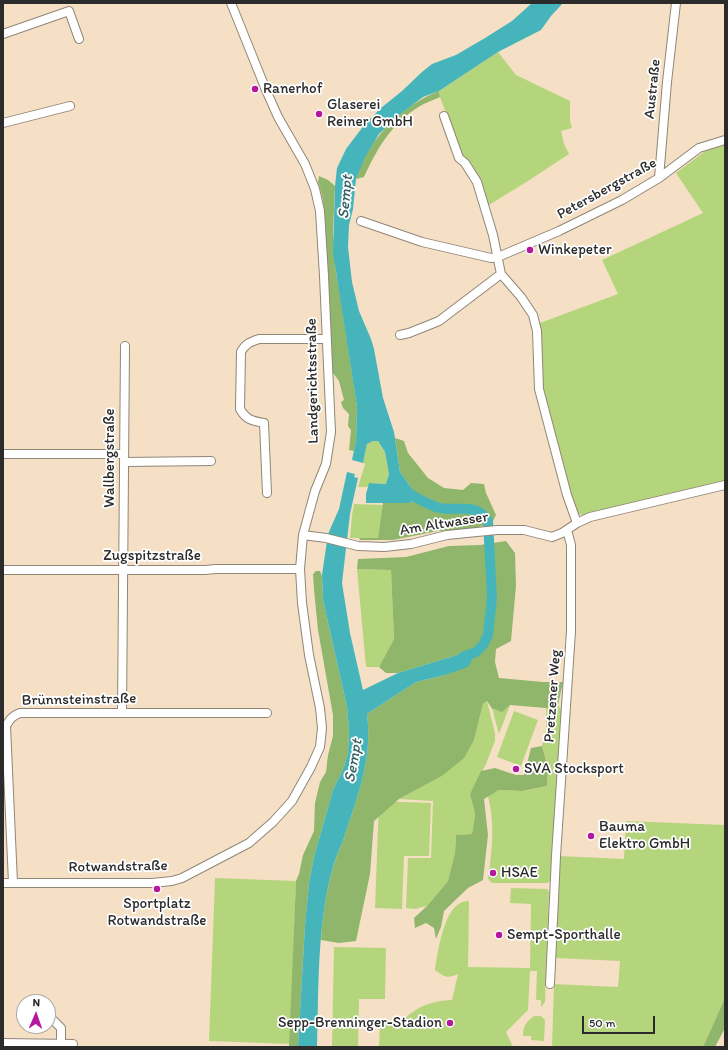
<!DOCTYPE html>
<html>
<head>
<meta charset="utf-8">
<style>
	body { margin:0 }
	#map { position:relative; width:728px; height:1050px; overflow:hidden; background:#f5e0c5; font-family:Itim,sans-serif }
	canvas { display:block }
	.frame { position:absolute; inset:0; border:4px solid #2b2b2b; pointer-events:none }
	.north { position:absolute; left:16px; top:994px; width:40px; height:40px; box-sizing:border-box; background:#fff; border:1px solid #aaa; border-radius:50%; rotate:2deg; font-size:11px; font-weight:700; line-height:16px; text-align:center; color:#2b2b2b }
	.north::after { content:''; display:block; margin:auto; width:14px; height:18px; background:#b5179e; clip-path:polygon(50% 0,100% 100%,50% 72%,0 100%) }
	.scale { position:absolute; left:582px; top:1016px; width:73px; height:18px; box-sizing:border-box; border:2px solid #2b2b2b; border-top:0; padding-left:5px; font-size:12px; line-height:14px; white-space:nowrap; color:#2b2b2b; -webkit-text-stroke:3px #fff; paint-order:stroke }
</style>
</head>
<body>
<div id="map">
<canvas width="728" height="1050"></canvas>
<div class="frame"></div>
<div class="north">N</div>
<div class="scale">50 m</div>
</div>
<script>
const ctx = document.querySelector('canvas').getContext('2d');
ctx.lineJoin = 'round';
function paint(path, color) { ctx.fillStyle = color; ctx.fill(path, 'evenodd'); }
function stroke(path, color, width, dash) { ctx.strokeStyle = color; ctx.lineWidth = width; ctx.lineCap = dash ? 'butt' : 'round'; ctx.setLineDash(dash || []); ctx.stroke(path); }
function drawText(font, color, halo, rows, align = 'center') {
  ctx.font = font + ' Itim,sans-serif'; ctx.lineWidth = 3.5; ctx.setLineDash([]); ctx.textBaseline = 'middle'; ctx.strokeStyle = halo; ctx.fillStyle = color; for (const [text, x, y, turn = 0] of rows) {
    ctx.save(); ctx.translate(x, y); ctx.rotate((+turn || 0) * Math.PI / 180); ctx.textAlign = isNaN(turn) ? turn : align; if (halo) ctx.strokeText(text, 0, 0); ctx.fillText(text, 0, 0); ctx.restore();
  }
}
const green = new Path2D(`
	M498 52 516 75 570 101V121L572 128 561 131 564 144 569 154 528 181 489 205 473 168 461 154 440 97 439 91Z
	M725 145V481L641 503 584 516 576 512 574 508 541 387 540 323 618 294 602 260 703 213 676 173 708 149Z
	M373 441H378L385 452 389 474 386 484 370 483 368 487H358L365 464 363 463 367 444Z
	M354 504 383 505 378 538H350L352 515Z
	M357 569 391 570 394 639 379 667H366Z
	M487 701 495 733V741L486 764 470 794 475 814 472 834 456 835 455 853 448 881 427 906 415 909 406 908 408 858H431L433 801 399 799 442 776 474 740 483 704Z
	M510 705 499 734 494 716 493 710Z
	M558 705 564 713 551 881 547 883H492L488 879C492 852 495 823 488 796L499 790 523 791 547 786 548 768 542 746 546 730V708Z
	M514 711 538 720 521 766 497 757Z
	M379 801 431 803 429 856H404L402 909 375 908Z
	M626 821 725 825V998L703 1047H552L554 984 618 987 620 961 555 958 560 856 624 859Z
	M215 878 296 881 290 1044 209 1041Z
	M511 888 547 889 549 892 545 1002 541 1007V1000H536L537 971H530L528 1010 506 1032 513 1047H379L380 1024H400C412 1008 432 1000 452 1000L458 974C447 979 445 977 435 970 438 952 444 900 469 901L468 967 530 968 531 904 510 903Z
	M334 947 386 948 385 999H359L358 1047H332Z
	M534 1016H541L545 1020 544 1041 531 1040V1036H523C523 1026 526 1022 534 1016Z`);
const forest = new Path2D(`
	M439 91 440 97C431 101 422 104 414 110 390 126 376 151 364 177L356 179C359 171 361 163 365 156 382 127 408 103 439 91Z
	M319 176 328 180 335 186 333 232 336 273 340 294 357 407 356 441 354 451 349 450 351 430 348 426 349 414 343 408 341 402 344 400 339 381 330 369 325 216 322 195 318 182Z
	M395 438 404 441 408 453 428 478 444 488 463 490 471 483 484 484 486 493 496 515 492 523 472 529 438 531 393 540H360L359 538H378L383 503H410L415 499 413 490 400 472Z
	M506 541 515 553 516 586 511 641 496 649 495 662 499 678 543 682H563L558 705 546 708 510 705 502 712 494 709 493 710 487 701 483 704 474 740 464 758 442 776 399 799 374 821 370 874 356 941 339 943 321 940C323 908 329 871 343 841 357 797 373 761 367 714L416 682 445 675 476 652H467L398 673H386L379 667 394 639 391 570 357 569 358 559 406 557 449 546 480 545Z
	M316 571H320L322 576 323 600 347 707 349 730 348 754 344 767 333 790 314 857 309 883 305 925 298 1047H289L296 881 299 874 303 855 314 831 315 803 320 782 326 772 328 755 333 736V715L318 630 314 590 313 574Z
	M542 746 548 768 547 786 522 791 499 790 484 799 488 835 483 880 468 888 444 911 441 927 436 939 434 928 426 923 415 928 414 918 427 906 448 881 455 853 456 835 472 834 475 814 470 794 481 771 495 768 516 775H524L531 748Z
	M725 998V1028L715 1047H703Z`);
const water = new Path2D(`
	M532 3H563L551 16 541 30 498 52 439 91 423 97 399 115 379 134 365 157 356 179 353 209 349 225 348 247 352 282 359 311 371 339 374 349 383 398 394 432 400 472 413 490 415 499 410 503H366V494L369 483 386 484 389 474 385 452 378 441H373L367 444 363 463 352 460 356 441 357 407 333 252 335 186 337 168 346 149 365 124 381 108 402 91 422 72 432 64 456 55 485 38 512 21Z
	M347 472 355 474 354 477 358 478 350 514 342 583 350 633 363 690 398 673 467 652H476L468 667 445 675 416 682 367 714C373 761 357 797 343 841 316 897 319 985 317 1047H298L305 925 309 883 314 857 333 790 344 767 348 754 349 730 347 707 323 600 322 575 328 534 339 509Z`);
const canal = new Path2D(`
	M403 489C412 496 426 503 436 507 455 513 476 501 488 521L492 597 488 635 483 645 476 652 463 657`);
const minor = new Path2D(`
	M3 34 69 11 79 39
	M444 116 459 158 465 163 477 182 493 235 501 274 521 297 533 315 537 331 539 389 567 495 577 523
	M3 123 70 106
	M659 178 667 82 676 3
	M361 221 422 242 491 258 498 257 559 231 622 200 659 178 699 148 725 140
	M400 335 409 333 439 321 501 274
	M3 454H124
	M124 462 211 461
	M267 493 264 423C253 421 246 420 240 409L241 352C245 344 250 342 259 339H326
	M303 535 326 538 358 546 384 547 411 544 447 535 497 530H524L552 537 562 533 577 523 590 517 725 485
	M3 570H205L216 569H300
	M122 713 125 346
	M3 883H152L172 881 182 878 249 843 273 822 292 801 311 767 320 747 322 728 320 708 309 655 302 603 300 569 303 535 315 491 326 464 331 432 324 276 320 211 315 189 305 164 278 117 266 90 231 3
	M13 883 6 726C10 719 12 716 20 713H267
	M550 984 556 856 571 631V545L567 530
	M48 1020H53L61 1028V1044
	M3 1043 73 1044`);
const markers = [
	[255,89,4,"#b5179e"],
	[319,114,4,"#b5179e"],
	[530,250,4,"#b5179e"],
	[516,769,4,"#b5179e"],
	[591,836,4,"#b5179e"],
	[493,873,4,"#b5179e"],
	[157,889,4,"#b5179e"],
	[499,935,4,"#b5179e"],
	[450,1023,4,"#b5179e"]
];
const poiNames = [
	["Ranerhof",263,89],
	["Glaserei",327,105],
	["Reiner GmbH",327,122],
	["Winkepeter",538,250],
	["SVA Stocksport",524,769],
	["Bauma",599,827],
	["Elektro GmbH",599,844],
	["HSAE",501,873],
	["Sportplatz",157,904,"center"],
	["Rotwandstraße",157,921,"center"],
	["Sempt-Sporthalle",507,935],
	["Sepp-Brenninger-Stadion",442,1023,"right"]
];
const streetNames = [
	["Austraße",653,89,-84],
	["Petersbergstraße",607,189,-29],
	["Landgerichtsstraße",313,381,-91],
	["Wallbergstraße",110,458,-90],
	["Am Altwasser",444,524,-9],
	["Zugspitzstraße",152,556],
	["Pretzener Weg",553,696,-86],
	["Brünnsteinstraße",79,700,-1],
	["Rotwandstraße",118,867,-1]
];
const waterNames = [
	["Sempt",346,197,-85],
	["Sempt",354,761,-80]
];
paint(green, '#b5d57d');
paint(forest, '#90b66c');
paint(water, '#45b5bb');
stroke(canal, '#45b5bb', 10);
stroke(minor, '#908678', 10);
stroke(minor, '#fff', 8);
for (const [x, y, r, color] of markers) { const dot = new Path2D(); dot.arc(x, y, r, 0, 2 * Math.PI); ctx.fillStyle = color; ctx.fill(dot); stroke(dot, '#fff', 1.5); }
drawText('15px', '#2b2b2b', '#fff', poiNames, 'left');
drawText('15px', '#2b2b2b', '#fff', streetNames);
drawText('italic 16px', '#356265', '#fff', waterNames);
</script>
</body>
</html>
